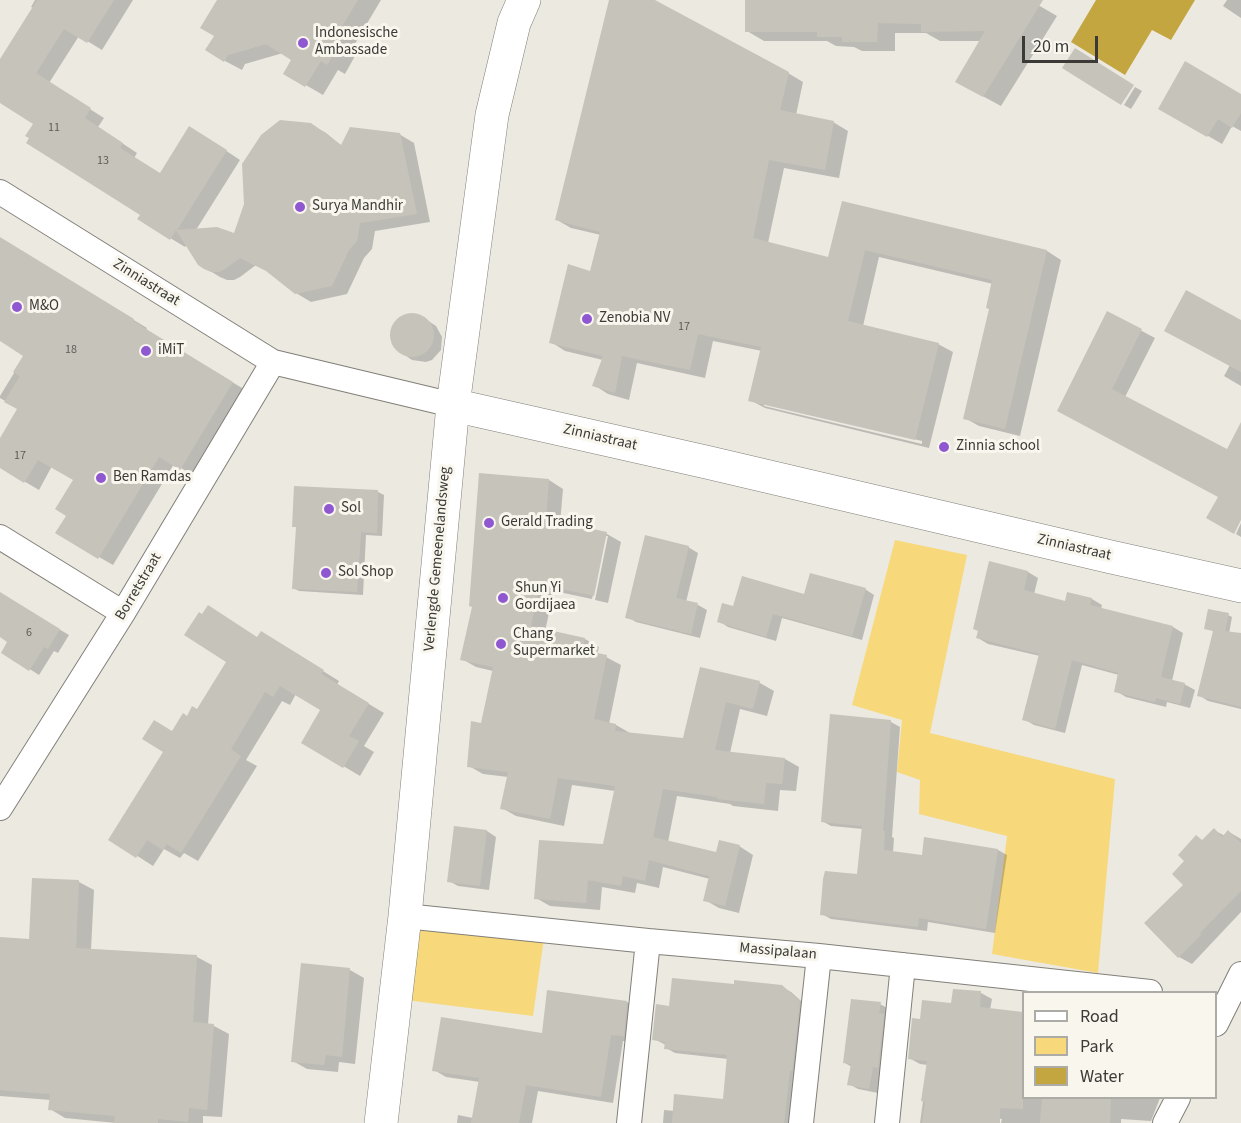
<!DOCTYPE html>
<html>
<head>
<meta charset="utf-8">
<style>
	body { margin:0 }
	#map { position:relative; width:1241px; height:1123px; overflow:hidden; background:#ece9e1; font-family:"Source Sans 3",sans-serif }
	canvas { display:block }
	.legend { position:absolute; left:1022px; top:991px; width:195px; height:108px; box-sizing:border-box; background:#f9f6ee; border:2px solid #adaba5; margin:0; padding:8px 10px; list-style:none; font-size:18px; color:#3b3a37 }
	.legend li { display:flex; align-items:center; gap:12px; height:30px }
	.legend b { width:30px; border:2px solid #adaba5 }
	.scale { position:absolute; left:1022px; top:36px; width:76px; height:27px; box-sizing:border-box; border:3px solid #3b3a37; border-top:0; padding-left:8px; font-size:18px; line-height:21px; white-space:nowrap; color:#3b3a37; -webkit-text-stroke:4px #f9f6ee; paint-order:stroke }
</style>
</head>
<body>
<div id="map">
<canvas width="1241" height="1123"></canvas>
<ul class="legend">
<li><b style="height:8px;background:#fff"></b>Road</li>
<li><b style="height:16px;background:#f7d97c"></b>Park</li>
<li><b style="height:16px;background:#c4a641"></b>Water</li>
</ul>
<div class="scale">20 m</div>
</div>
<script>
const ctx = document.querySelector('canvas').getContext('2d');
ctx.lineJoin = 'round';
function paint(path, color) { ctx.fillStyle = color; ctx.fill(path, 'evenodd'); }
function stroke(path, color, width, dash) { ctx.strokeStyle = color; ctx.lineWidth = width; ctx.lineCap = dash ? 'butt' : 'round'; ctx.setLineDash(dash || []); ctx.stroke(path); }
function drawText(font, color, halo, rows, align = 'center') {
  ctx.font = font + ' "Source Sans 3",sans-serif'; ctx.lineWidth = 6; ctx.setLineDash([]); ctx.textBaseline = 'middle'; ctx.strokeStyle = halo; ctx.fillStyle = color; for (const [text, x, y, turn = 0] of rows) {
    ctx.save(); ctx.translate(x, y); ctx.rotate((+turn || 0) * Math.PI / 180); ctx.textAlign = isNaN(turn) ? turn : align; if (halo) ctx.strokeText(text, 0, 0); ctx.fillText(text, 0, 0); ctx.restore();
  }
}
const green = new Path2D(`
	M895 540 967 555 930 733 1115 779 1098 973 992 954 1007 836 919 814 920 780 897 772 902 720 852 705Z
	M417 923 544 938 533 1016 406 1000Z`);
const water = new Path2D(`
	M1096 0H1195L1171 40 1152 30 1125 75 1071 42Z`);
const shadow = new Path2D(`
	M35 0H133L102 50 79 36 49 83 104 118 98 127 137 153 134 158 161 174 204 136 240 160 196 230 235 235 311 124 326 133 342 146 399 134 414 143 430 222 375 231 372 249 364 258 347 294 311 302 296 293 271 273 256 265 240 277 234 280H227L220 277 205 268 187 244 185 247 139 219 142 214 35 123 0 101V62L34 8 31 7Z
	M218 0H381L350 52 355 56 345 74 338 70 323 95 285 73 293 60 283 53 245 64 242 70 225 61 216 35Z
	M610 0H651L788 73 803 82 796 115 833 122 848 131 839 178 784 168 768 243 829 259 843 202 1047 251 1061 260 1020 436 979 426 965 418 990 309 993 284 879 257 863 326 938 344 953 352 929 448 765 408 750 400 762 351 713 341 705 378 637 363 629 400 608 394 594 385 603 360 565 351 551 342 591 273 601 235 571 228 557 220ZM764 403 922 441V444L764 406Z
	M747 0H1035L1033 2 1057 16 1001 106 975 92 981 41H940L926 33H895V51H862L854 47 836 46 827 41H764L747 31Z
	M1227 0H1241V18L1223 6Z
	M1135 87 1142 91 1131 109 1124 105Z
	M1241 95V131L1232 126 1222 144 1160 108Z
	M0 245 16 249 147 328 146 330 247 391 195 476 174 464 113 565 99 557 68 515 75 480 52 466 39 490 0 467V441L19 409 0 398V396L25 355 0 340Z
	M1108 313 1155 338 1125 397 1241 457V517L1219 497 1072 418Z
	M407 315 421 316 436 326 442 337 441 350 432 360 426 362 412 360 396 349 392 344V329L395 322 400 318Z
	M1241 322V386L1224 376 1230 365Z
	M549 480 563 489 560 524 607 534 621 542 608 603 595 600 608 536H605L592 599 554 591 545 631 585 639 599 647 597 654 606 657 621 665 609 724 616 725 630 733 684 740 702 668 760 683 774 691 767 716 740 709 730 753 785 759 799 767 796 791 780 790 778 811 733 806 730 804 677 796 668 842 717 854 739 846 753 855 739 913 719 908 705 900 710 879 663 867 659 888 637 883 635 893 602 887 600 910 550 906 536 898 604 846 615 791 572 785 564 826 516 816 502 808 508 777 483 774 469 766 482 725 493 671 476 667 462 659Z
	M296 488 378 492 384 495 382 536 366 535 363 595 299 591 293 588 297 528 294 526Z
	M1241 523V537L1236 534Z
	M688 547 698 553 686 602 698 605 707 610 700 638 636 622 627 617Z
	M990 563 1028 572 1038 578 1034 594 1066 603 1092 599 1102 605 1101 609 1173 627 1183 633 1172 681 1184 684 1195 690 1190 708 1167 702 1166 707 1126 697 1116 691 1119 675 1082 665 1065 733 1034 725 1024 719 1040 656 988 644 978 638Z
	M865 589 874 595 862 640 782 618 776 641 728 627 719 621 735 608 805 596Z
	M0 594 69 635 58 653 54 651 39 675 3 652 9 641 0 636Z
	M1228 615 1232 617 1229 634 1210 630 1206 628Z
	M258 639 278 643 339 681 337 685 384 713 364 746 374 752 360 776 303 742 322 710 296 694 290 705 282 701 246 760 257 766 198 861 184 853 180 858 164 849 153 866 111 839 165 751 173 732 187 718 198 711Z
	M1241 645V709L1208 701 1199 695Z
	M831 716 891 722 900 727 892 837 894 838 893 853 924 856 998 850 1007 855 995 933 928 922 927 931 831 919 822 914 859 876 863 829 831 826 822 821Z
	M1214 830 1225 836 1229 832 1241 839V912L1192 964 1179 957 1186 861Z
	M487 831 496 837 489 890 458 886 449 881Z
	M79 882 94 890 91 950 197 957 212 965 208 1025 214 1026 229 1034 222 1117 203 1116V1123H116L65 1118 50 1109 51 1100 0 1096V939L30 941Z
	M303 965 350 970 364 978 355 1064 339 1062 338 1072 307 1069 293 1061Z
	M735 986H781L791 992 809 1008 793 1123H663L664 1110 675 1111 724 1100 728 1059 675 1053 666 1048V1045L654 1039 670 1008Z
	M954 990 981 993 992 999 990 1010 1024 1013V1098H1160L1151 1121 1121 1119V1123H1001L1002 1119 980 1118V1123H920L928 1065 920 1064 909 1058 921 1021 953 1005Z
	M549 992 627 1002 639 1009 636 1042 623 1041 613 1103 538 1091 532 1123H457L458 1115 473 1118 480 1082 446 1077 434 1070 543 1035Z
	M880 1004 889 1009 878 1093 858 1089 849 1084 852 1067 845 1063Z`);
const building = new Path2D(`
	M37 0H114L87 43 64 29 36 73 91 108 85 118 123 143 120 148 160 173 189 126 227 150 177 230 217 227 234 233 244 204 242 164 261 135 280 120 311 123 341 145 350 127 400 133 417 214 360 223 357 241 349 250 332 286 295 294 266 271 240 258 225 269 219 272H211L204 269 198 265 176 230 170 240 137 219 140 215 26 143 29 138 25 136 33 124 0 103V59Z
	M217 0H358L333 41 339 45 327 65 321 61 305 87 283 74 291 60 266 44 228 55 224 62 205 50 214 36 200 28Z
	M609 0H655L789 72 780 110 834 121 825 170 769 160 753 238 828 257 842 201 1047 250 1005 429 963 419 989 309 986 308 992 280 865 250 848 321 939 343 915 440 748 401 761 347 698 334 690 370 622 356 615 393 592 386 603 356 549 343 568 264 590 271 600 232 555 220Z
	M745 0H1043L983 97 955 82 985 31 921 32V24L878 23 877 42H842V37H817V32H745Z
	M1075 48 1134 85 1121 105 1062 68Z
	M1185 61 1241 94V113L1232 128 1218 119 1207 137 1158 109Z
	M0 237 134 319 133 321 233 382 180 470 159 457 98 559 55 533 66 516 55 509 73 480 38 460 24 483 0 468V438L17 409 4 402 20 376 13 372 23 356 0 341Z
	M1186 290 1241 320V372L1164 331Z
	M1107 311 1142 329 1112 389 1227 449 1241 422V520L1234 534 1206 518 1218 497 1057 411Z
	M390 335a22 22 0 1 1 44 0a22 22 0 1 1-44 0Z
	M479 473 549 479 546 519 607 532 594 596 540 584 531 626 585 638 583 650 607 655 594 719 616 724 615 731 683 738 700 667 760 681 753 709 726 702 715 750 785 758 782 784 766 783 764 804 717 799V797L663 789 653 837 716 852 719 840 740 845 725 906 703 901 709 876 649 860 645 881 623 876 621 886 588 880 586 903 534 899 539 840 603 844 615 786 558 778 550 819 500 809 508 772 467 767 471 721 481 723 493 667 460 660 472 607 469 606Z
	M294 486 378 490 377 533 361 532 357 592 292 589 296 527H292Z
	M645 535 689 546 676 598 698 603 691 634 625 618Z
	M989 561 1028 571 1024 590 1065 601 1067 592 1092 598 1090 605 1173 626 1161 677 1185 683 1180 704 1156 698 1155 702 1114 692 1118 673 1072 660 1055 729 1022 720 1039 654 976 638 978 631 973 629Z
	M810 573 866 588 852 636 773 614 766 637 717 622 722 603 733 606 742 576 804 594Z
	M0 592 60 629 48 649 44 647 29 671 1 653 7 642 0 637Z
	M208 605 257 637 261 631 324 670 321 674 369 703 349 736 359 741 343 768 301 743 320 710 280 686 273 697 265 692 231 749 241 756 181 853 167 844 163 850 147 840 136 858 108 840 163 752 142 739 154 720 172 731 183 713 187 716 192 706 197 709 226 662 184 635 199 612 202 614Z
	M1208 609 1229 613 1225 631 1241 633V707L1197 696 1213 631 1204 629Z
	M830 714 891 720 883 831H885L884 850 922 855 924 837 998 849 986 929 919 918 918 927 820 915 823 879 825 871 857 874 862 826 821 822Z
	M454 826 487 830 480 886 447 882Z
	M1214 828 1222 837 1228 830 1241 843V891L1200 933 1201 935 1178 958 1144 923 1183 885 1172 874 1184 861 1178 855 1196 835 1202 840Z
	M32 878 79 880 76 948 197 955 193 1022 214 1024 207 1110 189 1108 188 1122 158 1119V1123H114L115 1116 48 1110 50 1094 0 1090V937L29 939Z
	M301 963 350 968 342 1057 326 1055 324 1065 291 1062Z
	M672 978 734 984V980L782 985 800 1001 792 1071H790L784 1123H672L674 1094 723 1099 727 1055 664 1049 665 1042 652 1040 656 1004 669 1006Z
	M953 989 981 991 980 1007 1023 1012V1109L1000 1108V1123H922L925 1102 921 1101 927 1061 908 1059 912 1018 920 1019 922 1000 951 1003Z
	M547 990 627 1001 624 1036 611 1035 601 1097 526 1085 519 1123H471L479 1078 432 1071 441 1017 542 1033Z
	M851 999 881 1002 879 1013 884 1014 878 1068 873 1067 869 1089 847 1085 851 1064 843 1063Z
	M1042 1098H1111L1110 1123H1040Z`);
const street = new Path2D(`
	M0 192 273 362 453 405
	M0 537 123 613
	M0 808 123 613 273 362
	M405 916 648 941 819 956 1150 992
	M1216 1024 1241 974
	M629 1123 648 941
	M801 1123 819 956
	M887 1123 903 965
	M1165 1123 1178 1098`);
const secondary = new Path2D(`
	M453 405 706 462 1111 557 1241 586
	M381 1123 405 916 453 405 492 115 514 23 524 0`);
const markers = [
	[303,43,6,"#8f58d0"],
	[300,207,6,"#8f58d0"],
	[17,307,6,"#8f58d0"],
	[587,319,6,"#8f58d0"],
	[146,351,6,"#8f58d0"],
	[944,447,6,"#8f58d0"],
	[101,478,6,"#8f58d0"],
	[329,509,6,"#8f58d0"],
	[489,523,6,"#8f58d0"],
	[326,573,6,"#8f58d0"],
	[503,598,6,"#8f58d0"],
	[501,644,6,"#8f58d0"]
];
const numberNames = [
	["11",54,128],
	["13",103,161],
	["17",684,327],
	["18",71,350],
	["17",20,456],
	["6",29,633]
];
const poiNames = [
	["Indonesische",315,34],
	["Ambassade",315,51],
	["Surya Mandhir",312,207],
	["M&O",29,307],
	["Zenobia NV",599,319],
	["iMiT",158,351],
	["Zinnia school",956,447],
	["Ben Ramdas",113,478],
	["Sol",341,509],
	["Gerald Trading",501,523],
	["Sol Shop",338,573],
	["Shun Yi",515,589],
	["Gordijaea",515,606],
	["Chang",513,635],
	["Supermarket",513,652]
];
const streetNames = [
	["Zinniastraat",146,283,32],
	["Zinniastraat",600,438,13],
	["Zinniastraat",1074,548,13],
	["Verlengde Gemeenelandsweg",438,559,-85],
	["Borretstraat",139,587,-59],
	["Massipalaan",778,952,5]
];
paint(green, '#f7d97c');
paint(water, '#c4a641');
paint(shadow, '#0003');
paint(building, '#c6c3bb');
stroke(street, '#827f78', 26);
stroke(secondary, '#827f78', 34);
stroke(street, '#fff', 24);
stroke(secondary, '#fff', 33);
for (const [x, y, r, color] of markers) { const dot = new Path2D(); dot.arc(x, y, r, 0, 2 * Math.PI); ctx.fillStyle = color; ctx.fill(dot); stroke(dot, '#f9f6ee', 2); }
drawText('12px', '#5e5c58', null, numberNames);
drawText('15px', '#3b3a37', '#f9f6ee', poiNames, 'left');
drawText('15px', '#3b3a37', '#f9f6ee', streetNames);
</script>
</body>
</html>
